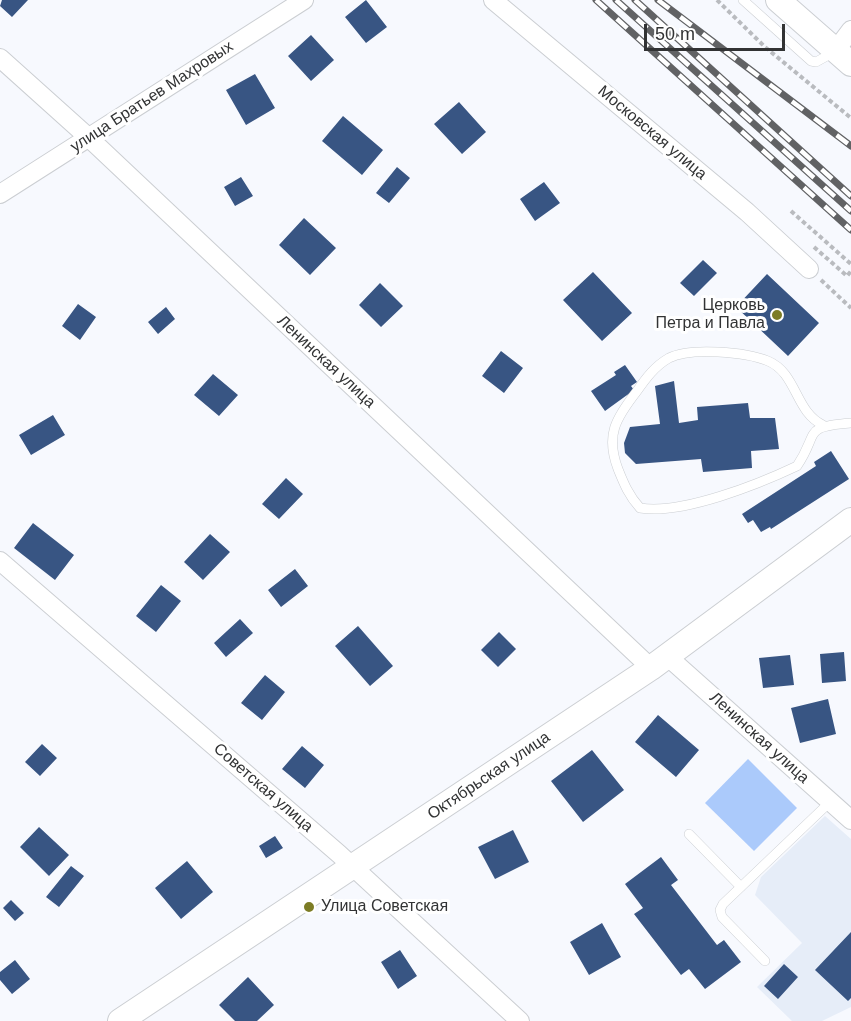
<!DOCTYPE html>
<html>
<head>
<meta charset="utf-8">
<style>
	body { margin:0 }
	#map { position:relative; width:851px; height:1021px; overflow:hidden; background:#f7f9fe; font-family:Arial,sans-serif }
	canvas { display:block }
	.scale { position:absolute; left:644px; top:24px; width:141px; height:27px; box-sizing:border-box; border:3px solid #323334; border-top:0; padding-left:8px; font-size:18px; line-height:21px; white-space:nowrap; color:#323334; -webkit-text-stroke:4px #fff; paint-order:stroke }
</style>
</head>
<body>
<div id="map">
<canvas width="851" height="1021"></canvas>
<div class="scale">50 m</div>
</div>
<script>
const ctx = document.querySelector('canvas').getContext('2d');
ctx.lineJoin = 'round';
function paint(path, color) { ctx.fillStyle = color; ctx.fill(path, 'evenodd'); }
function stroke(path, color, width, dash) { ctx.strokeStyle = color; ctx.lineWidth = width; ctx.lineCap = dash ? 'butt' : 'round'; ctx.setLineDash(dash || []); ctx.stroke(path); }
function drawText(font, color, halo, rows, align = 'center') {
  ctx.font = font + ' Arial,sans-serif'; ctx.lineWidth = 6; ctx.setLineDash([]); ctx.textBaseline = 'middle'; ctx.strokeStyle = halo; ctx.fillStyle = color; for (const [text, x, y, turn = 0] of rows) {
    ctx.save(); ctx.translate(x, y); ctx.rotate((+turn || 0) * Math.PI / 180); ctx.textAlign = isNaN(turn) ? turn : align; if (halo) ctx.strokeText(text, 0, 0); ctx.fillText(text, 0, 0); ctx.restore();
  }
}
const built = new Path2D(`
	M825 816 851 839V1007L822 1021H792L757 987 802 943 755 895 761 877Z`);
const green = new Path2D(`
	M748 759 797 808 754 851 705 803Z`);
const building = new Path2D(`
	M2 0H28L12 17 0 6Z
	M366 0 387 27 366 43 345 17Z
	M311 35 334 60 311 81 288 56Z
	M255 74 275 108 246 125 226 90Z
	M459 102 486 132 462 154 434 124Z
	M343 116 383 150 362 175 322 141Z
	M397 167 410 178 389 203 376 193Z
	M241 177 253 196 235 206 224 187Z
	M544 182 560 203 535 221 520 199Z
	M304 218 336 248 310 275 279 245Z
	M703 260 717 273 694 296 680 283Z
	M593 272 632 313 602 341 563 300Z
	M767 274 819 323 788 356 736 307Z
	M380 283 403 306 381 327 359 305Z
	M78 304 96 317 80 340 62 326Z
	M166 307 175 319 158 334 148 322Z
	M501 351 523 368 504 393 482 376Z
	M625 365 637 382 631 386 634 390 605 411 591 391 616 375 614 372Z
	M213 374 238 395 219 416 194 395Z
	M674 381 679 423 698 420 697 407 748 403 750 418H775L779 449 751 451 752 468 703 472 701 459 636 464 625 453 624 443 630 427 660 424 655 386Z
	M53 415 65 435 31 455 19 435Z
	M831 451 849 479 771 529 770 527 761 532 753 520 748 523 742 514 816 466 814 462Z
	M286 478 303 494 279 519 262 504Z
	M33 523 74 555 55 580 14 548Z
	M210 534 230 552 203 580 184 562Z
	M295 569 308 586 281 607 268 590Z
	M161 585 181 601 156 632 136 616Z
	M240 619 253 633 226 657 214 643Z
	M358 626 393 666 370 686 335 646Z
	M499 632 516 649 498 667 481 650Z
	M844 652 846 681 822 683 820 654Z
	M790 655 794 685 763 688 759 658Z
	M265 675 285 692 262 720 241 703Z
	M828 699 836 734 800 743 791 708Z
	M658 715 699 750 676 777 635 742Z
	M42 744 57 758 40 776 25 762Z
	M302 746 324 765 305 788 282 769Z
	M592 750 624 790 583 822 551 781Z
	M39 827 69 855 49 876 20 847Z
	M513 830 529 862 495 879 478 847Z
	M275 836 283 848 266 858 259 846Z
	M661 857 678 880 671 885 717 945 724 940 741 962 705 989 689 969 681 975 634 914 643 908 625 884Z
	M187 861 213 892 181 919 155 888Z
	M71 866 84 876 59 907 46 897Z
	M11 900 24 913 15 921 3 908Z
	M602 923 621 957 589 975 570 942Z
	M851 932V998L848 1001 815 970Z
	M400 950 417 976 398 989 381 962Z
	M15 960 30 979 12 994 0 980V972Z
	M784 964 798 977 778 999 764 986Z
	M248 977 274 1005 257 1021H235L219 1005Z`);
const path = new Path2D(`
	M717 0 765 47 851 118
	M791 211 851 264
	M814 247 847 276 851 271
	M821 280 851 308`);
const lane = new Path2D(`
	M743 0 811 61 816 62 834 52
	M823 425C795 412 797 373 768 361 746 352 690 347 669 358 655 366 646 378 637 391 616 418 605 435 618 469 624 484 629 496 640 508 682 515 759 484 797 466 820 432 801 427 851 423
	M689 834 741 887
	M765 961 722 917 720 910 723 904 830 802`);
const street = new Path2D(`
	M493 0 747 212 809 269
	M836 50 851 30
	M0 58 88 137 651 668
	M0 194 304 0
	M0 561 339 854 520 1021
	M667 656 851 820`);
const secondary = new Path2D(`
	M778 0 851 64
	M120 1021 651 668 851 520`);
const rail = new Path2D(`
	M596 0 851 230
	M616 0 851 211
	M635 0 851 196
	M658 0 851 146`);
const markers = [
	[777,315,6,"#7c7c25"],
	[309,907,6,"#7c7c25"]
];
const streetNames = [
	["улица Братьев Махровых",152,97,-33],
	["Московская улица",652,133,40],
	["Ленинская улица",326,362,43],
	["Ленинская улица",759,738,42],
	["Октябрьская улица",489,776,-34],
	["Советская улица",263,788,41]
];
const poiNames = [
	["Церковь",765,306],
	["Петра и Павла",765,324],
	["Улица Советская",321,907,"left"]
];
paint(built, '#e6edf8');
paint(green, '#abcafb');
paint(building, '#385583');
stroke(lane, '#cbced2', 10);
stroke(street, '#cbced2', 20);
stroke(secondary, '#cbced2', 26);
stroke(path, '#b9bbbf', 4, [4.5, 3]);
stroke(lane, '#fff', 9);
stroke(street, '#fff', 18);
stroke(secondary, '#fff', 24);
stroke(rail, '#616264', 7);
stroke(rail, '#fff', 4.5, [14]);
for (const [x, y, r, color] of markers) { const dot = new Path2D(); dot.arc(x, y, r, 0, 2 * Math.PI); ctx.fillStyle = color; ctx.fill(dot); stroke(dot, '#fff', 2); }
drawText('16px', '#323334', '#fff', streetNames);
drawText('16px', '#323334', '#fff', poiNames, 'right');
</script>
</body>
</html>
